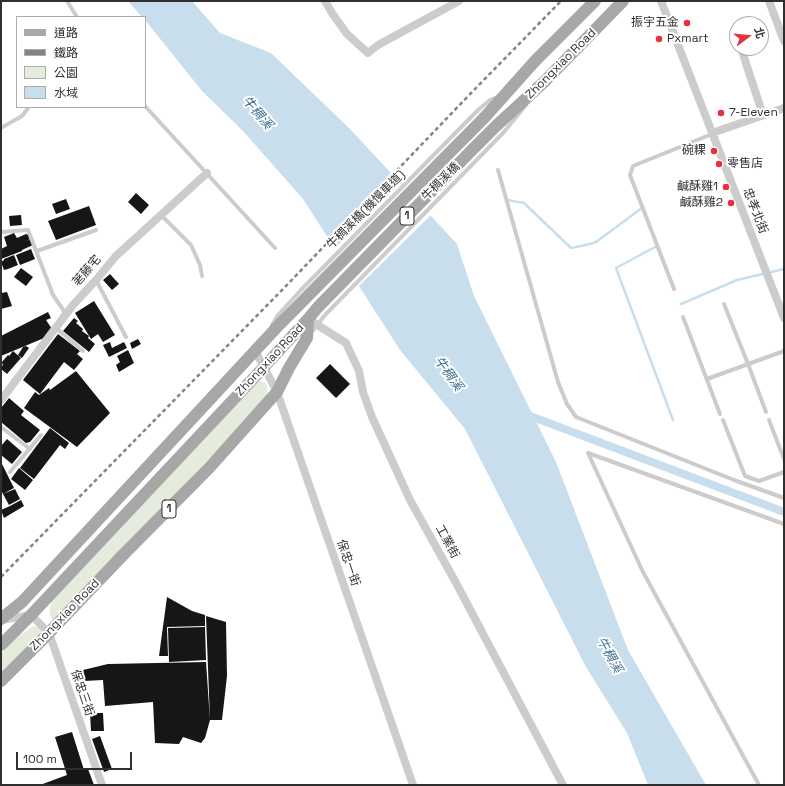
<!DOCTYPE html>
<html>
<head>
<meta charset="utf-8">
<style>
	body { margin:0 }
	#map { position:relative; width:785px; height:786px; overflow:hidden; background:#fff; font-family:"Space Grotesk","Noto Sans TC",sans-serif }
	canvas { display:block }
	.frame { position:absolute; inset:0; border:2px solid #2f2f2f; pointer-events:none }
	.legend { position:absolute; left:16px; top:16px; width:130px; height:92px; box-sizing:border-box; background:#fff; border:1px solid #acacac; margin:0; padding:5px 7px; list-style:none; font-size:12px; color:#2f2f2f }
	.legend li { display:flex; align-items:center; gap:8px; height:20px }
	.legend b { width:20px; border:1px solid #acacac }
	.north { position:absolute; left:729px; top:16px; width:40px; height:40px; box-sizing:border-box; background:#fff; border:1px solid #acacac; border-radius:50%; rotate:74deg; font-size:11px; font-weight:700; line-height:16px; text-align:center; color:#2f2f2f }
	.north::after { content:''; display:block; margin:auto; width:14px; height:18px; background:#e6323e; clip-path:polygon(50% 0,100% 100%,50% 72%,0 100%) }
	.scale { position:absolute; left:16px; top:752px; width:116px; height:18px; box-sizing:border-box; border:2px solid #2f2f2f; border-top:0; padding-left:5px; font-size:12px; line-height:14px; white-space:nowrap; color:#2f2f2f; -webkit-text-stroke:3px #fff; paint-order:stroke }
</style>
</head>
<body>
<div id="map">
<canvas width="785" height="786"></canvas>
<div class="frame"></div>
<ul class="legend">
<li><b style="height:5px;background:#a7a7a7"></b>道路</li>
<li><b style="height:5px;background:#848484"></b>鐵路</li>
<li><b style="height:11px;background:#e5ecdd"></b>公園</li>
<li><b style="height:11px;background:#c9deec"></b>水域</li>
</ul>
<div class="north">北</div>
<div class="scale">100 m</div>
</div>
<script>
const ctx = document.querySelector('canvas').getContext('2d');
ctx.lineJoin = 'round';
function paint(path, color) { ctx.fillStyle = color; ctx.fill(path, 'evenodd'); }
function stroke(path, color, width, dash) { ctx.strokeStyle = color; ctx.lineWidth = width; ctx.lineCap = dash ? 'butt' : 'round'; ctx.setLineDash(dash || []); ctx.stroke(path); }
function drawText(font, color, halo, rows, align = 'center') {
  ctx.font = font + ' "Space Grotesk","Noto Sans TC",sans-serif'; ctx.lineWidth = 4; ctx.setLineDash([]); ctx.textBaseline = 'middle'; ctx.strokeStyle = halo; ctx.fillStyle = color; for (const [text, x, y, turn = 0] of rows) {
    ctx.save(); ctx.translate(x, y); ctx.rotate((+turn || 0) * Math.PI / 180); ctx.textAlign = isNaN(turn) ? turn : align; if (halo) ctx.strokeText(text, 0, 0); ctx.fillText(text, 0, 0); ctx.restore();
  }
}
const green = new Path2D(`
	M261 381 266 383C270 395 264 399 257 408L155 515 53 621C48 613 49 610 52 601L257 382Z
	M33 626 43 629 41 633 1 675V654L15 639Z`);
const water = new Path2D(`
	M128 1H192L220 33 271 53 350 129 457 244 474 296 556 462 628 650 706 785H648L627 733 586 667 465 429 400 350 303 199 243 131 202 91 145 20V17H142Z`);
const pier = new Path2D(`
	M401 182 432 214 357 288 333 250Z`);
const stream = new Path2D(`
	M507 200 524 203 571 248 590 244 596 242 642 208
	M657 246 616 268 673 420
	M681 304 737 280 784 269`);
const canal = new Path2D(`
	M525 414 784 512`);
const building = new Path2D(`
	M136 193 149 205 141 214 128 202Z
	M66 199 70 209 56 214 52 204Z
	M89 206 96 225 56 240 48 221Z
	M21 215 22 225 10 226 9 216Z
	M14 233 17 238 26 234 29 235 30 239 26 241 31 239 33 245 22 250V251L1 259V249L7 246 4 237Z
	M31 249 35 259 20 265 16 255Z
	M14 255 18 265 8 269 4 270 1 262 4 260V259Z
	M21 268 33 277 26 286 14 277Z
	M110 274 119 284 112 290 103 280Z
	M7 292 12 306 1 309V293Z
	M94 301 115 335 103 342 98 334 91 339 75 313Z
	M48 312 51 318 46 320 52 329 44 338 1 356V336Z
	M74 318 78 321 76 323 83 329 82 331 89 336 88 338 95 344 89 352 63 331Z
	M58 334 80 351 77 354 83 359 74 370 64 362 40 394 23 380Z
	M138 339 141 344 132 349 130 343Z
	M110 342 112 348 124 342 127 348 109 357 103 345Z
	M26 346 29 348 22 358 18 355 23 347Z
	M128 350 134 363 119 372 116 365 120 362 117 356Z
	M13 351 21 358 7 374 1 369 3 364 1 363 8 355 9 356Z
	M330 364 350 384 336 398 316 378Z
	M76 371 110 413 77 447 24 408 35 392 39 395 49 388 50 390Z
	M9 398 24 411 21 415 40 430 30 442 26 443 1 422V408Z
	M50 428 69 443 65 449 60 445 34 479 20 468Z
	M7 439 22 452 12 464 1 455V446Z
	M1 462 14 488 3 494 1 490Z
	M19 468 33 480 25 490 11 479Z
	M15 489 20 499 9 505 3 494Z
	M21 500 24 506 4 518 1 510 10 506Z
	M167 597 192 611 205 615V626L167 627 168 656H159Z
	M206 616 226 622 227 676 222 720H210Z
	M205 627 206 660 169 662 168 628Z
	M206 662 210 720 205 738 201 743 183 737 179 744 155 743 153 702 105 706 103 680 84 681 83 670 108 664Z
	M85 700 89 713 84 714 80 701Z
	M90 713H103L104 731H91Z
	M72 732 84 770 88 769 94 785H40L67 775 55 737Z
	M100 736 112 769 104 772 92 739Z`);
const service = new Path2D(`
	M67 1 77 17
	M145 106 275 248
	M1 128 22 116 29 107
	M498 170 558 382 567 404 576 417 734 480 784 498
	M161 215 191 245 200 265 202 276
	M1 232 28 230 53 295 66 314
	M37 251 96 230
	M96 280 126 337
	M674 289 630 175 633 166 712 134
	M724 304 748 364 766 412
	M683 317 720 414
	M272 325 278 315 301 290 478 110 490 100 496 98
	M56 328 83 351
	M310 334 325 315 504 132 526 105
	M707 379 784 351
	M723 420 745 476 759 481 784 472
	M769 420 784 459
	M1 427 30 449
	M10 472 41 435
	M759 785 643 572 588 453 784 524`);
const minor = new Path2D(`
	M325 1 332 13 347 34 368 53 378 45 459 1
	M661 1 784 318
	M769 1 784 41
	M736 33 737 37
	M741 48 763 115
	M712 133 784 108
	M308 319 346 343 359 371 363 392 372 417 410 500 455 581 563 785
	M255 351 264 367 277 392 413 785
	M1 400 73 305 96 280 116 256 207 173
	M1 620 31 615 49 633 102 785`);
const primary = new Path2D(`
	M1 619 22 602 279 325 485 117 535 61 595 1
	M1 645 31 615 264 367 308 319 318 307 473 149 496 126 544 82 623 1
	M1 681 46 636 122 556 210 467 277 392 289 368 307 338 308 319`);
const rail = new Path2D(`
	M1 577 285 287 473 91 561 1`);
const markers = [
	[687,23,4,"#e6323e"],
	[659,39,4,"#e6323e"],
	[721,113,4,"#e6323e"],
	[714,151,4,"#e6323e"],
	[719,164,4,"#e6323e"],
	[726,187,4,"#e6323e"],
	[731,203,4,"#e6323e"]
];
const shields = [
	[407,216,14],
	[169,509,14]
];
const shieldNames = [
	["1",407,216],
	["1",169,509]
];
const poiNames = [
	["振宇五金",679,23],
	["Pxmart",667,39,"left"],
	["7-Eleven",729,113,"left"],
	["碗粿",706,151],
	["零售店",727,164,"left"],
	["鹹酥雞1",718,187],
	["鹹酥雞2",723,203]
];
const streetNames = [
	["Zhongxiao Road",561,64,-45],
	["牛稠溪橋",441,182,-45],
	["牛稠溪橋(機慢車道)",366,210,-45],
	["忠孝北街",755,211,69],
	["荖藤宅",87,271,-49],
	["Zhongxiao Road",270,360,-47],
	["工業街",447,542,61],
	["保忠一街",348,563,71],
	["Zhongxiao Road",65,615,-46],
	["保忠三街",82,693,71]
];
const waterNames = [
	["牛稠溪",257,113,49],
	["牛稠溪",448,374,54],
	["牛稠溪",609,655,61]
];
paint(green, '#e5ecdd');
paint(water, '#c9deec');
paint(pier, '#fff');
stroke(stream, '#c9deec', 2.5);
stroke(canal, '#c9deec', 8);
paint(building, '#161616');
stroke(service, '#ccc', 4);
stroke(minor, '#ccc', 8);
stroke(primary, '#a7a7a7', 12);
stroke(rail, '#848484', 2.5, [4, 3]);
for (const [x, y, r, color] of markers) { const dot = new Path2D(); dot.arc(x, y, r, 0, 2 * Math.PI); ctx.fillStyle = color; ctx.fill(dot); stroke(dot, '#fff', 1.5); }
for (const [x, y, w] of shields) { const box = new Path2D(); box.roundRect(x - w / 2, y - 9, w, 18, 3); ctx.fillStyle = '#fff'; ctx.fill(box); stroke(box, '#2f2f2f', 1); }
drawText('bold 11px', '#2f2f2f', null, shieldNames);
drawText('12px', '#2f2f2f', '#fff', poiNames, 'right');
drawText('12px', '#2f2f2f', '#fff', streetNames);
drawText('italic 13px', '#3d7092', '#fff', waterNames);
</script>
</body>
</html>
